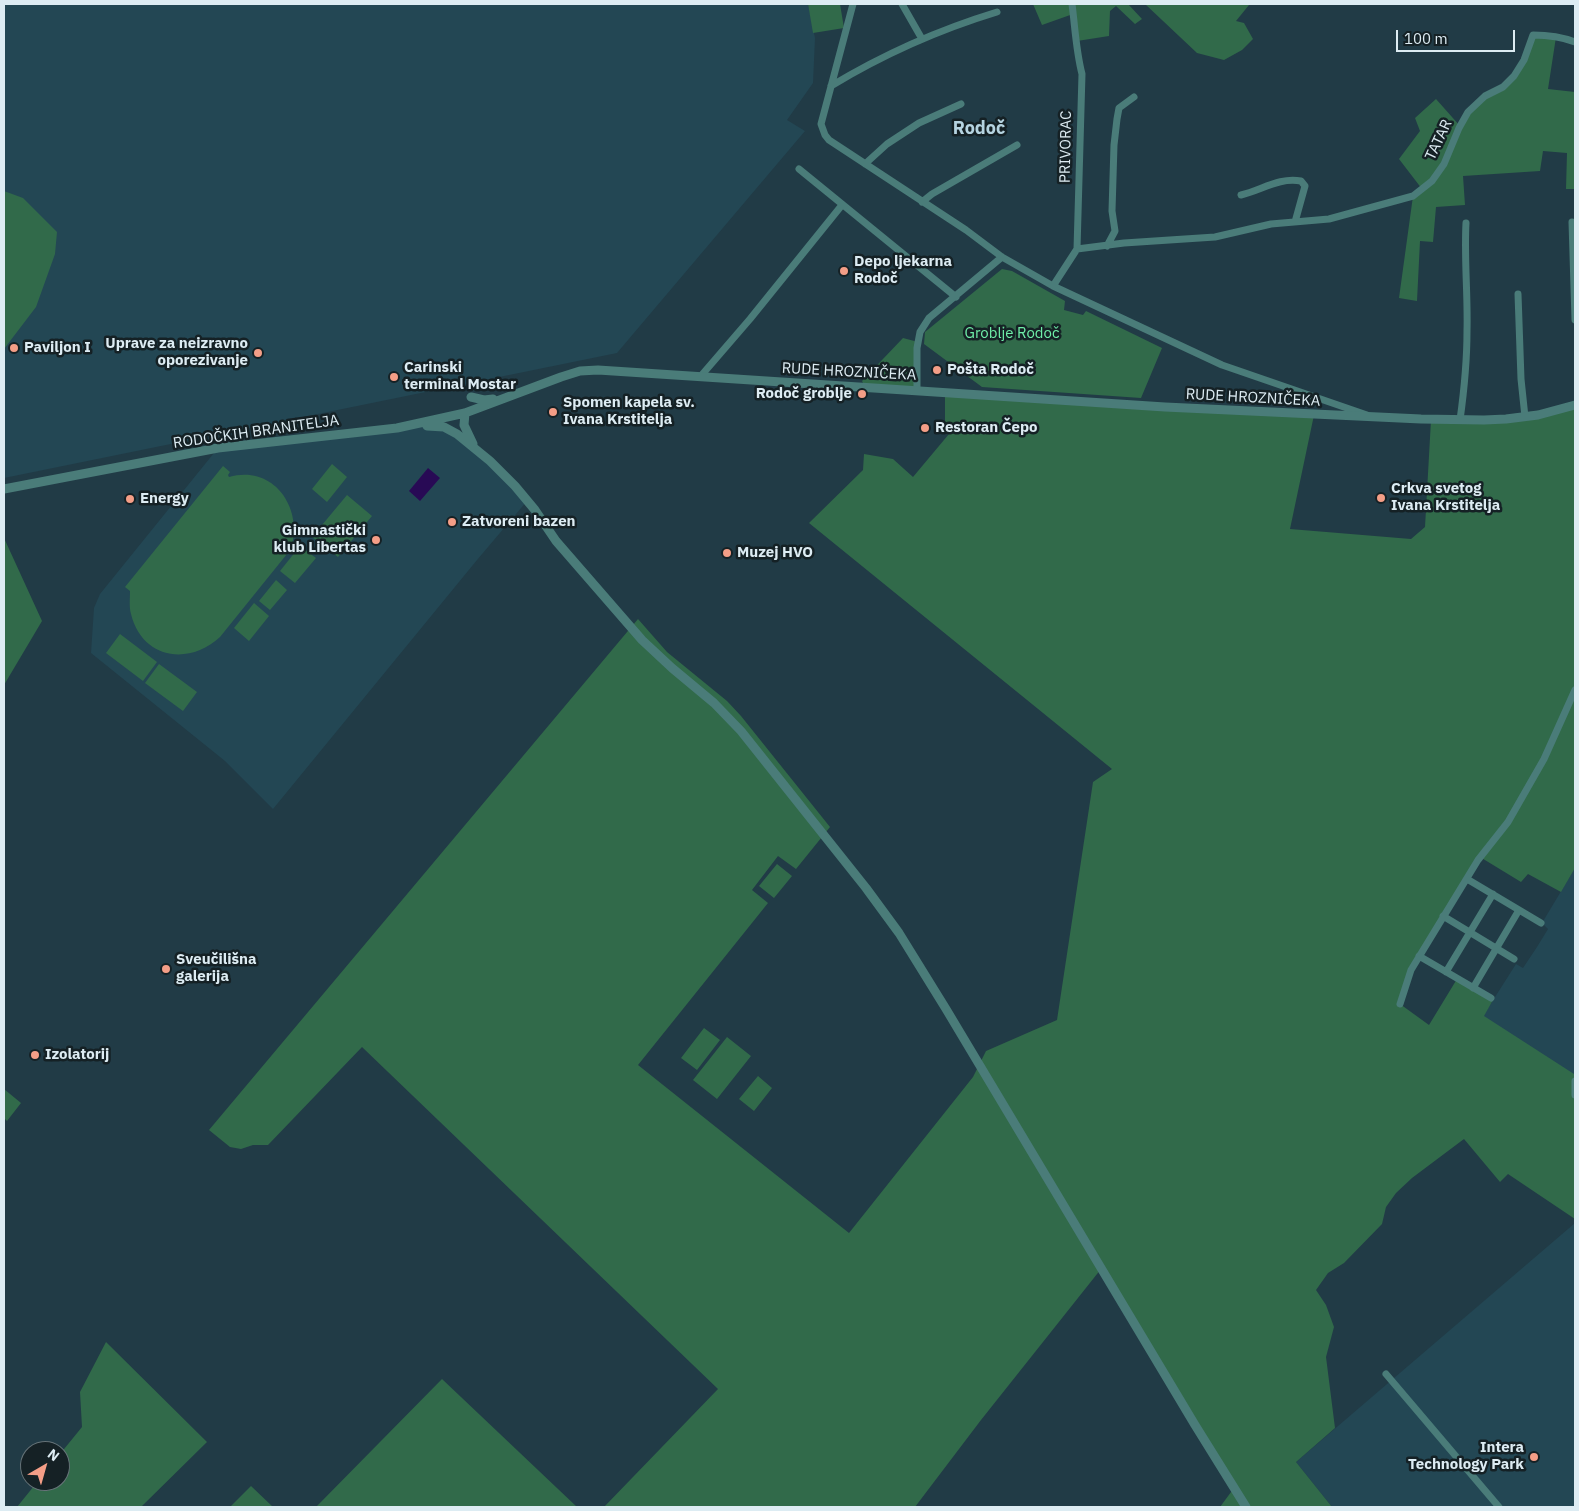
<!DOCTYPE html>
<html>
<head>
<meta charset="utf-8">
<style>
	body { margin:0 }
	#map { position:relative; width:1579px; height:1511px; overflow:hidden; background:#213b46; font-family:"IBM Plex Sans",sans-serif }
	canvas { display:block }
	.frame { position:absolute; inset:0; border:5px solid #ddecf3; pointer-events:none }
	.north { position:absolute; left:20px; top:1441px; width:50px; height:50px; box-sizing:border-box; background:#152125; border:1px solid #657277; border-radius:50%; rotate:38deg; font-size:14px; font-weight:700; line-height:20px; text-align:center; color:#ddecf3 }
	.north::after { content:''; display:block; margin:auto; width:18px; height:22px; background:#f49e87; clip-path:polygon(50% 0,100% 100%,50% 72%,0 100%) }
	.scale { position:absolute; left:1396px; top:30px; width:119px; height:22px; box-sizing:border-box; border:2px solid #ddecf3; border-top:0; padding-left:6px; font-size:15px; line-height:18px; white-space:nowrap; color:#ddecf3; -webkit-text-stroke:4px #152125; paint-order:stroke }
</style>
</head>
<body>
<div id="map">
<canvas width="1579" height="1511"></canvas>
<div class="frame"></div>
<div class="north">N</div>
<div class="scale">100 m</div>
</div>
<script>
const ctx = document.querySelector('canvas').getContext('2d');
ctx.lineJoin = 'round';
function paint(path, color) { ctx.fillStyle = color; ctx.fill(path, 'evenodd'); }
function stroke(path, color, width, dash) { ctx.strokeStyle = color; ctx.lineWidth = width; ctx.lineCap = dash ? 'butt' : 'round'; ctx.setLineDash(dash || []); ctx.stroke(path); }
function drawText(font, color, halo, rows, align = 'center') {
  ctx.font = font + ' "IBM Plex Sans",sans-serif'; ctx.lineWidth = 5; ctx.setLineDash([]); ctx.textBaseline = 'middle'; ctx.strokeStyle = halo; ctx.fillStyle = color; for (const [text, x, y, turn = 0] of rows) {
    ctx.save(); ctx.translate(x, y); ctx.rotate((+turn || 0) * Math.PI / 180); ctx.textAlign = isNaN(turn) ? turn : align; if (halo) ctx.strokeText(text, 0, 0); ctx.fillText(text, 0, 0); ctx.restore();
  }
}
const built = new Path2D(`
	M4 4H808L815 38 813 83 787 120 805 131 617 353 4 478Z
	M437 425 450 429 527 501 477 560 273 809 225 761 91 653 94 608 100 594 218 448Z
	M1575 868V1095L1483 1016 1516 964 1523 968 1537 947 1548 929 1542 923Z
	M1575 1223V1507H1332L1296 1462Z`);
const green = new Path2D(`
	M808 4H840L844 28 813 33Z
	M1033 4H1128L1142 19 1135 24 1116 6 1110 11 1109 36 1077 41 1073 14 1042 25Z
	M1145 4H1253L1249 5 1236 21 1244 23 1253 39 1242 50 1224 60 1197 53Z
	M1533 35 1556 37 1548 89 1575 92V189H1566L1567 153 1543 151 1540 171 1463 176 1465 205 1436 207 1433 242 1420 241 1417 301 1399 298 1413 196 1422 189 1399 159 1420 131 1415 118 1436 99 1460 126 1468 112 1514 76Z
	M4 191 23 198 57 232 55 254 36 307 4 349Z
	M1002 269 1012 271 1065 301 1064 310 1083 315 1086 311 1162 348 1141 398 982 387 924 344 925 332Z
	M903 338 918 342 917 390 865 387 862 381Z
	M945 392 1314 415 1290 529 1411 539 1425 527 1431 420 1460 421 1575 406V868L1561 892 1528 874 1521 882 1480 857 1419 956 1400 1004 1429 1025 1457 979 1493 1000 1484 1016 1574 1074 1575 1095V1219L1508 1174 1500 1182 1464 1139 1412 1178 1396 1193 1386 1207 1382 1224 1344 1263 1328 1273 1316 1290 1326 1305 1334 1327 1326 1357 1335 1428 1296 1462 1332 1507H1220L1234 1488 1101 1269 981 1420 915 1507H604L718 1389 362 1047 268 1145H253L241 1149 230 1147 209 1130 638 619 667 652 727 701 741 716 830 827 796 869 778 856 752 890 768 903 638 1065 849 1233 973 1077 986 1051 1057 1020 1093 782 1112 769 809 523 863 470 864 454 893 459 913 477 954 428 945 425Z
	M332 464 347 477 327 502 312 489Z
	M223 466 230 472 228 475 229 477C274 464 304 509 291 549L220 637C189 666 142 659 131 614 129 607 130 599 130 591L125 587Z
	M347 495 372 516 338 557 312 537Z
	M4 538 42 621 4 685Z
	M300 546 316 558 295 583 280 571Z
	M276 580 287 590 270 610 259 601Z
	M254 603 269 616 249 641 234 628Z
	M120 634 157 662 143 681 106 653Z
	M159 664 197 692 183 711 145 683Z
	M777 864 792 876 774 898 759 886Z
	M704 1028 720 1040 697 1070 681 1058Z
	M727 1037 751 1056 717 1099 693 1080Z
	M758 1076 772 1088 754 1111 739 1099Z
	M4 1089 21 1103 7 1121 4 1118Z
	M106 1342 207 1442 141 1507H17L38 1481H60V1454L82 1427 80 1392Z
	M442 1379 577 1507H316Z
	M251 1486 273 1507H230Z`);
const water = new Path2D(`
	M428 468 440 478 420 501 409 491Z`);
const minor = new Path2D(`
	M853 4 821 124 825 135 829 140 966 230 1002 257 1053 286 1222 365 1367 415
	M902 4 922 39
	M831 86C884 54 938 30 997 12
	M865 164 887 144 919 123 961 104
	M799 169 956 297
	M1241 195C1262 190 1279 177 1301 181L1305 186 1295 222
	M922 202 932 194 1017 145
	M1572 222 1575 320
	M1107 246 1115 231 1112 211 1114 145 1117 119 1119 108 1134 97
	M1077 249 1124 243 1215 237 1271 224 1329 219 1413 196 1432 181 1444 164 1459 128 1468 112 1485 96 1503 87 1514 76 1524 60 1533 35C1547 35 1562 37 1575 42
	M1053 286 1077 249 1082 74C1076 51 1075 27 1072 4
	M1518 294 1521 379 1525 417
	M700 377 750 319 842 205
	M917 390V348L920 332 929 318 1002 257
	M1460 420C1464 391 1467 361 1467 331 1468 295 1464 259 1466 223
	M1467 879 1541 923
	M1443 916 1514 959
	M1419 956 1491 998
	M1446 972 1493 894
	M1473 988 1519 910
	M1400 1004 1411 970 1478 860 1508 822 1544 759 1575 690
	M1575 1081V1095
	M1386 1374 1499 1507`);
const tertiary = new Path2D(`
	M471 397 484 400 493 399
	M465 413 464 425 473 444
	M427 426 444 427 457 434 490 461 515 486 535 510 556 541 642 640 672 668 714 703 741 731 866 888 899 933 946 1009 1195 1425 1246 1507
	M4 489 218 448 397 428 465 413 561 377 580 371 598 370 1165 407 1421 419 1484 420 1506 419 1538 415 1575 405`);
const markers = [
	[844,271,5,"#f49e87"],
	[14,348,5,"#f49e87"],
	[258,353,5,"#f49e87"],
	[937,370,5,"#f49e87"],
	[394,377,5,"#f49e87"],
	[862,394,5,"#f49e87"],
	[553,412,5,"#f49e87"],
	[925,428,5,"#f49e87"],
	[1381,498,5,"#f49e87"],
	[130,499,5,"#f49e87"],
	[452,522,5,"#f49e87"],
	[376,540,5,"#f49e87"],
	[727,553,5,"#f49e87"],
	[166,969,5,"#f49e87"],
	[35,1055,5,"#f49e87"],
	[1534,1457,5,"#f49e87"]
];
const streetNames = [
	["TATAR",1439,140,-65],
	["PRIVORAC",1066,147,-89],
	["RUDE HROZNIČEKA",849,372,3],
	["RUDE HROZNIČEKA",1253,398,3],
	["RODOČKIH BRANITELJA",256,432,-8]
];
const poiNames = [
	["Depo ljekarna",854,262],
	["Rodoč",854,279],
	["Uprave za neizravno",248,344,"right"],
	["oporezivanje",248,361,"right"],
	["Paviljon I",24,348],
	["Carinski",404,368],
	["terminal Mostar",404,385],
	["Pošta Rodoč",947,370],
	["Rodoč groblje",852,394,"right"],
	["Spomen kapela sv.",563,403],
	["Ivana Krstitelja",563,420],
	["Restoran Čepo",935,428],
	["Crkva svetog",1391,489],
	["Ivana Krstitelja",1391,506],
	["Energy",140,499],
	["Zatvoreni bazen",462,522],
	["Gimnastički",366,531,"right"],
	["klub Libertas",366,548,"right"],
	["Muzej HVO",737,553],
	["Sveučilišna",176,960],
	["galerija",176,977],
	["Izolatorij",45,1055],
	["Intera",1524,1448,"right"],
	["Technology Park",1524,1465,"right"]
];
const parkNames = [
	["Groblje Rodoč",1012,334]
];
const quarterNames = [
	["Rodoč",979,129]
];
paint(built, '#234754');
paint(green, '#316a4a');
paint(water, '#280a55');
stroke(minor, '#4a7c79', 7);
stroke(tertiary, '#4a7c79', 9);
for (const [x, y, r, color] of markers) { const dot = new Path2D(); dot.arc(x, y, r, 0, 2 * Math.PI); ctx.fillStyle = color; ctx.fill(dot); stroke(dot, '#152125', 2); }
drawText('15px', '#ddecf3', '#152125', streetNames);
drawText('bold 15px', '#ddecf3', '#152125', poiNames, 'left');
drawText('15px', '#6feea8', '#152125', parkNames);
drawText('bold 18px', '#b5d3e0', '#152125', quarterNames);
</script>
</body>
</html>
